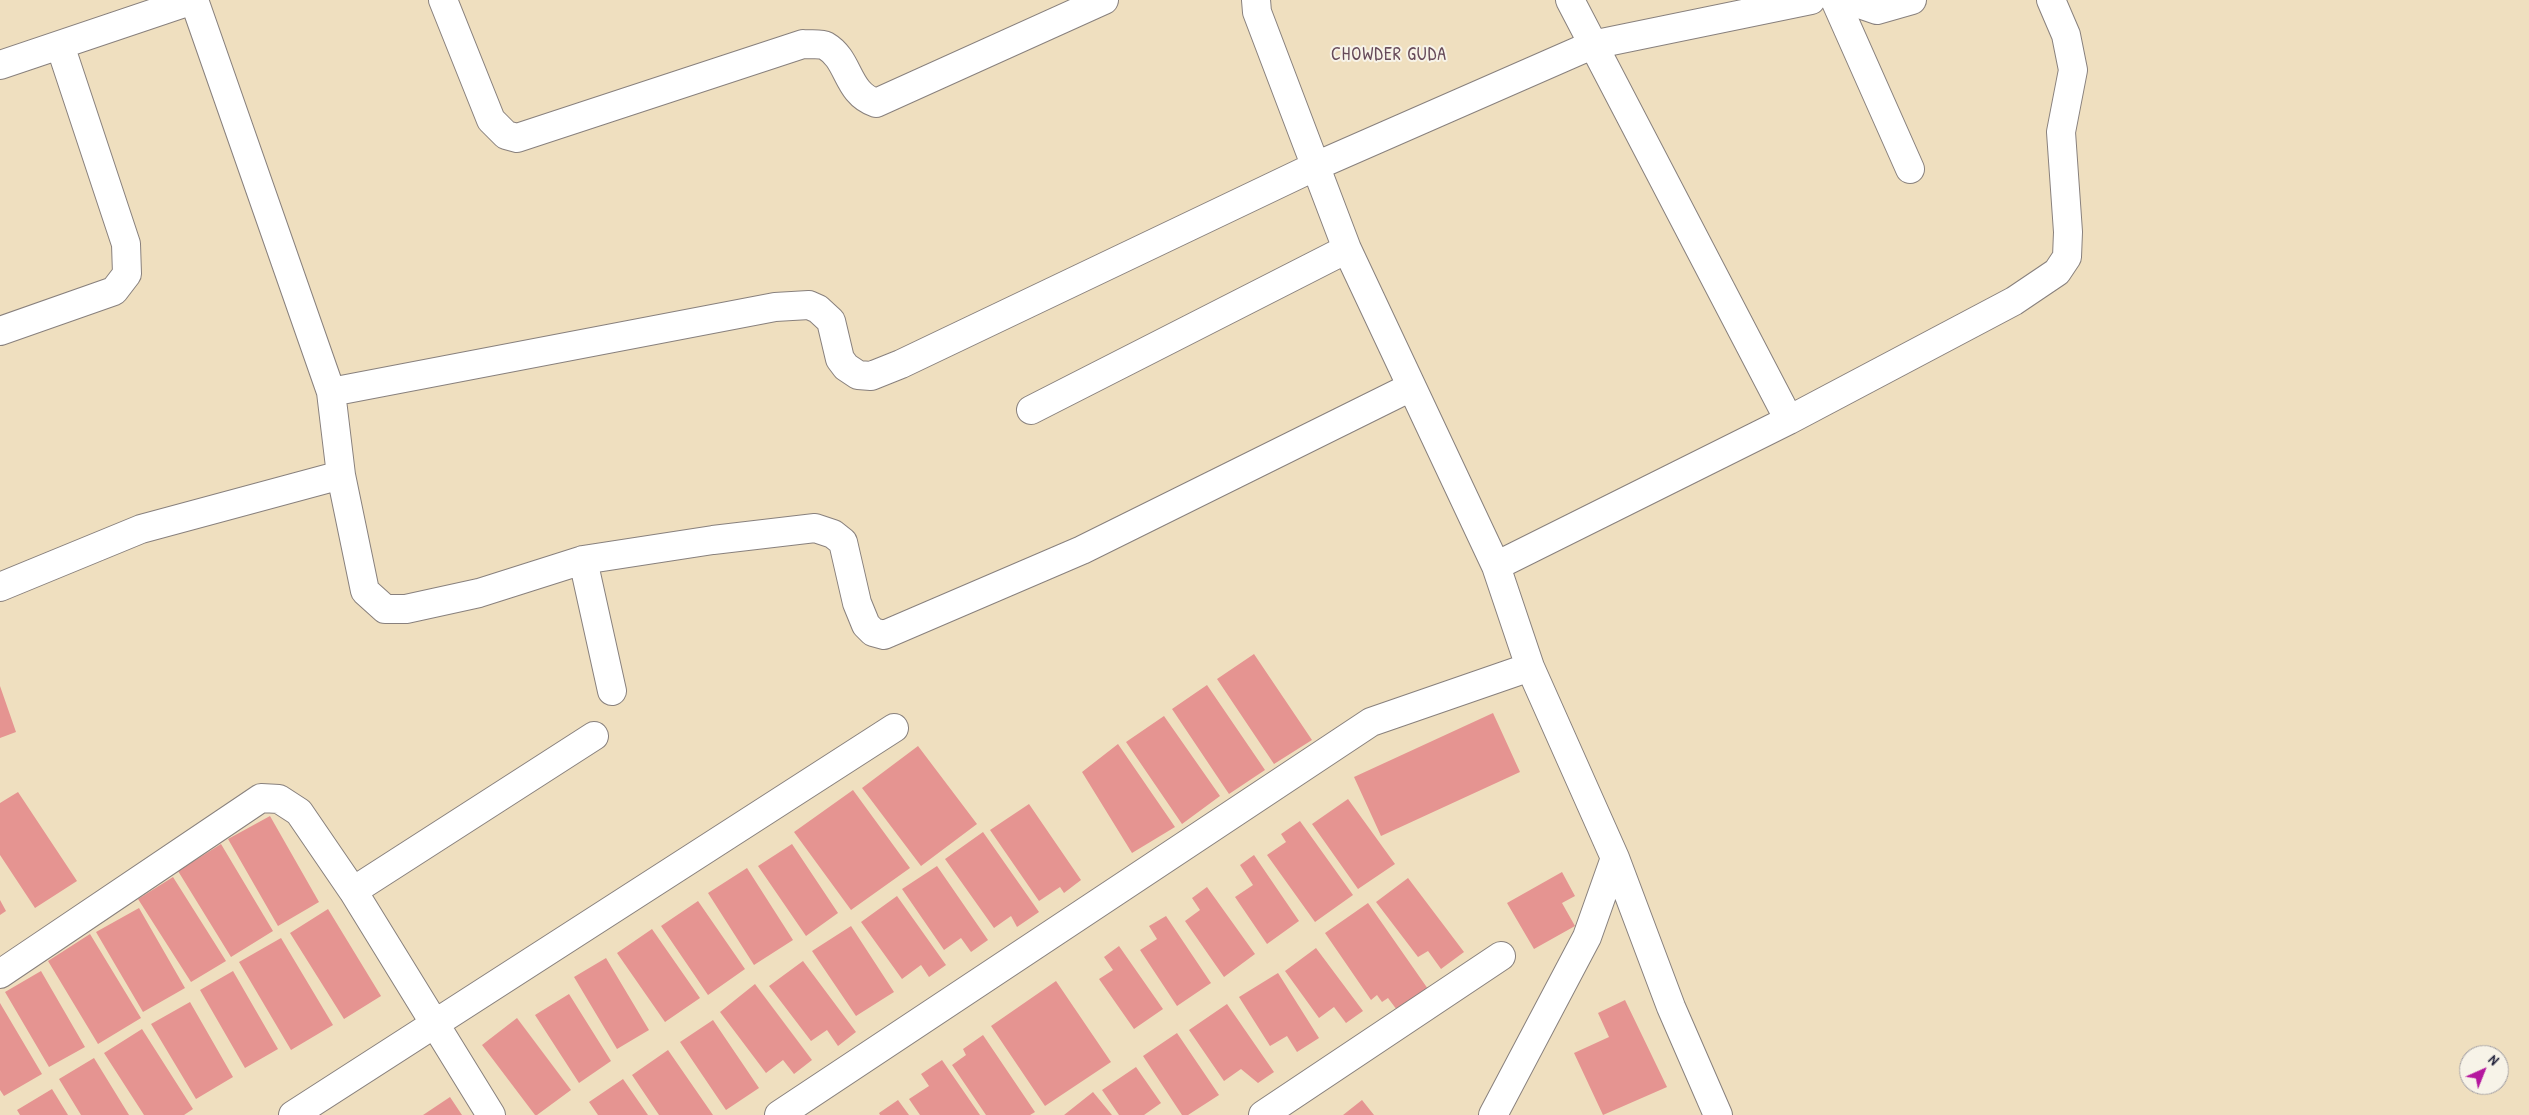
<!DOCTYPE html>
<html>
<head>
<meta charset="utf-8">
<style>
	body { margin:0 }
	#map { position:relative; width:2529px; height:1115px; overflow:hidden; background:#efdfbf; font-family:"Patrick Hand",sans-serif }
	canvas { display:block }
	.north { position:absolute; left:2459px; top:1045px; width:50px; height:50px; box-sizing:border-box; background:#f7f3e8; border:1px solid #a29fa3; border-radius:50%; rotate:44deg; font-size:14px; font-weight:700; line-height:20px; text-align:center; color:#22223b }
	.north::after { content:''; display:block; margin:auto; width:18px; height:22px; background:#b5179e; clip-path:polygon(50% 0,100% 100%,50% 72%,0 100%) }
</style>
</head>
<body>
<div id="map">
<canvas width="2529" height="1115"></canvas>
<div class="north">N</div>
</div>
<script>
const ctx = document.querySelector('canvas').getContext('2d');
ctx.lineJoin = 'round';
function paint(path, color) { ctx.fillStyle = color; ctx.fill(path, 'evenodd'); }
function stroke(path, color, width, dash) { ctx.strokeStyle = color; ctx.lineWidth = width; ctx.lineCap = dash ? 'butt' : 'round'; ctx.setLineDash(dash || []); ctx.stroke(path); }
function drawText(font, color, halo, rows, align = 'center') {
  ctx.font = font + ' "Patrick Hand",sans-serif'; ctx.lineWidth = 4; ctx.setLineDash([]); ctx.textBaseline = 'middle'; ctx.strokeStyle = halo; ctx.fillStyle = color; for (const [text, x, y, turn = 0] of rows) {
    ctx.save(); ctx.translate(x, y); ctx.rotate((+turn || 0) * Math.PI / 180); ctx.textAlign = isNaN(turn) ? turn : align; if (halo) ctx.strokeText(text, 0, 0); ctx.fillText(text, 0, 0); ctx.restore();
  }
}
const building = new Path2D(`
	M1254 654 1312 740 1274 764 1217 679Z
	M1207 685 1265 770 1229 794 1172 709Z
	M0 686 16 732 0 738Z
	M1493 713 1520 772 1381 836 1354 777Z
	M1164 716 1220 796 1182 824 1126 742Z
	M1118 744 1175 827 1132 853 1082 772Z
	M918 746 977 824 921 866 862 788Z
	M853 790 910 868 851 910 794 832Z
	M18 792 77 881 35 908 0 855V803Z
	M1348 799 1395 864 1358 889 1312 824Z
	M1029 804 1081 880 1064 893 1060 887 1039 901 990 830Z
	M270 816 319 902 278 926 228 839Z
	M1300 821 1353 895 1315 922 1267 855 1286 842 1281 834Z
	M983 832 1039 912 1017 927 1011 916 994 928 945 859Z
	M221 844 273 931 231 957 178 871Z
	M792 844 838 913 806 936 758 866Z
	M1254 855 1299 921 1267 944 1235 897 1253 885 1240 865Z
	M937 866 988 940 971 952 961 938 944 950 902 889Z
	M747 868 793 940 754 965 708 893Z
	M1562 872 1575 896 1562 903 1575 926 1534 949 1507 903Z
	M173 877 226 961 191 982 138 899Z
	M1408 878 1464 952 1441 969 1428 951 1418 957 1376 902Z
	M1207 887 1255 954 1224 977 1185 921 1200 910 1192 898Z
	M897 896 946 965 929 977 921 965 902 979 861 922Z
	M0 900 6 911 0 915Z
	M698 901 745 969 708 995 661 926Z
	M1368 903 1428 989 1397 1010 1388 998 1382 1002 1377 995 1371 1000 1325 933Z
	M139 908 185 988 143 1012 96 932Z
	M328 909 381 996 344 1019 290 933Z
	M1166 916 1211 983 1177 1006 1140 950 1157 939 1149 926Z
	M851 926 894 992 856 1016 812 951Z
	M652 929 700 998 665 1022 617 953Z
	M90 934 141 1018 98 1044 48 961Z
	M281 938 333 1025 291 1050 239 962Z
	M1119 946 1163 1009 1134 1029 1099 979 1113 970 1104 957Z
	M1316 948 1363 1011 1346 1023 1334 1007 1319 1018 1285 971Z
	M606 958 649 1030 617 1049 574 977Z
	M803 961 856 1032 838 1046 827 1030 811 1041 769 986Z
	M41 971 85 1047 49 1067 5 992Z
	M233 971 278 1049 245 1068 200 990Z
	M1278 973 1319 1038 1297 1052 1287 1036 1270 1046 1239 997Z
	M1056 981 1111 1062 1045 1106 991 1026Z
	M755 984 812 1060 794 1074 783 1060 766 1073 720 1012Z
	M569 994 611 1061 579 1083 535 1015Z
	M1625 1000 1667 1087 1603 1115 1574 1053 1609 1037 1598 1013Z
	M190 1002 233 1077 196 1099 151 1024Z
	M0 1003 42 1074 4 1096 0 1090Z
	M1227 1004 1274 1072 1258 1083 1241 1069 1224 1081 1189 1030Z
	M517 1018 571 1090 537 1115H535L482 1045Z
	M713 1020 759 1088 726 1110 680 1042Z
	M142 1029 193 1109 184 1115H144L104 1053Z
	M1177 1033 1219 1095 1188 1115H1182L1143 1056Z
	M983 1035 1035 1112 1030 1115H986L952 1065 966 1055 963 1049Z
	M668 1050 713 1115H659L632 1075Z
	M94 1058 129 1115H81L59 1079Z
	M942 1060 980 1115H920L909 1099 929 1086 921 1074Z
	M1136 1067 1161 1103 1144 1115H1119L1102 1090Z
	M623 1079 648 1115H598L589 1102Z
	M52 1089 68 1115H20L17 1110Z
	M1093 1092 1112 1115H1064Z
	M450 1097 462 1115H423Z
	M898 1100 909 1115H880L879 1113Z
	M1362 1100 1374 1115H1343Z`);
const minor = new Path2D(`
	M194 0 331 392 341 475 365 591 385 609H406L479 593 583 560 713 540 815 528 833 534 843 542 857 603 866 625 873 632 884 635 1082 550 1411 387
	M443 0 491 120 506 135 517 138 803 44C809 45 820 43 826 46 850 60 846 93 876 103L1104 0
	M1256 0 1257 12 1347 249 1496 566 1530 667 1615 858 1671 1007 1718 1115
	M1570 0 1789 420 2014 301 2057 272 2067 257 2068 232 2061 132 2073 70 2066 35 2051 0
	M1835 0 1910 169
	M1848 0 1877 10 1912 0
	M0 65 193 0
	M0 331 114 291 127 274 126 244 60 45
	M331 392 775 307 809 305 818 309 831 321 840 359 846 367 858 375 871 376 901 364 1316 166 1592 45 1811 0
	M1031 410 1347 249
	M583 560 612 691
	M1496 566 1789 420
	M0 587 141 529 341 475
	M353 891 594 736
	M0 974 261 798 279 799 299 812 353 891 491 1115
	M293 1115 894 728
	M779 1115 1371 722 1530 667
	M1263 1115 1501 956
	M1493 1115 1587 937 1615 858`);
const quarterNames = [
	["CHOWDER GUDA",1389,55]
];
paint(building, '#e59491');
stroke(minor, '#88807d', 30);
stroke(minor, '#fff', 28);
ctx.letterSpacing = '1px';
drawText('18px', '#664a59', '#f7f3e8', quarterNames);
ctx.letterSpacing = '0px';
</script>
</body>
</html>
